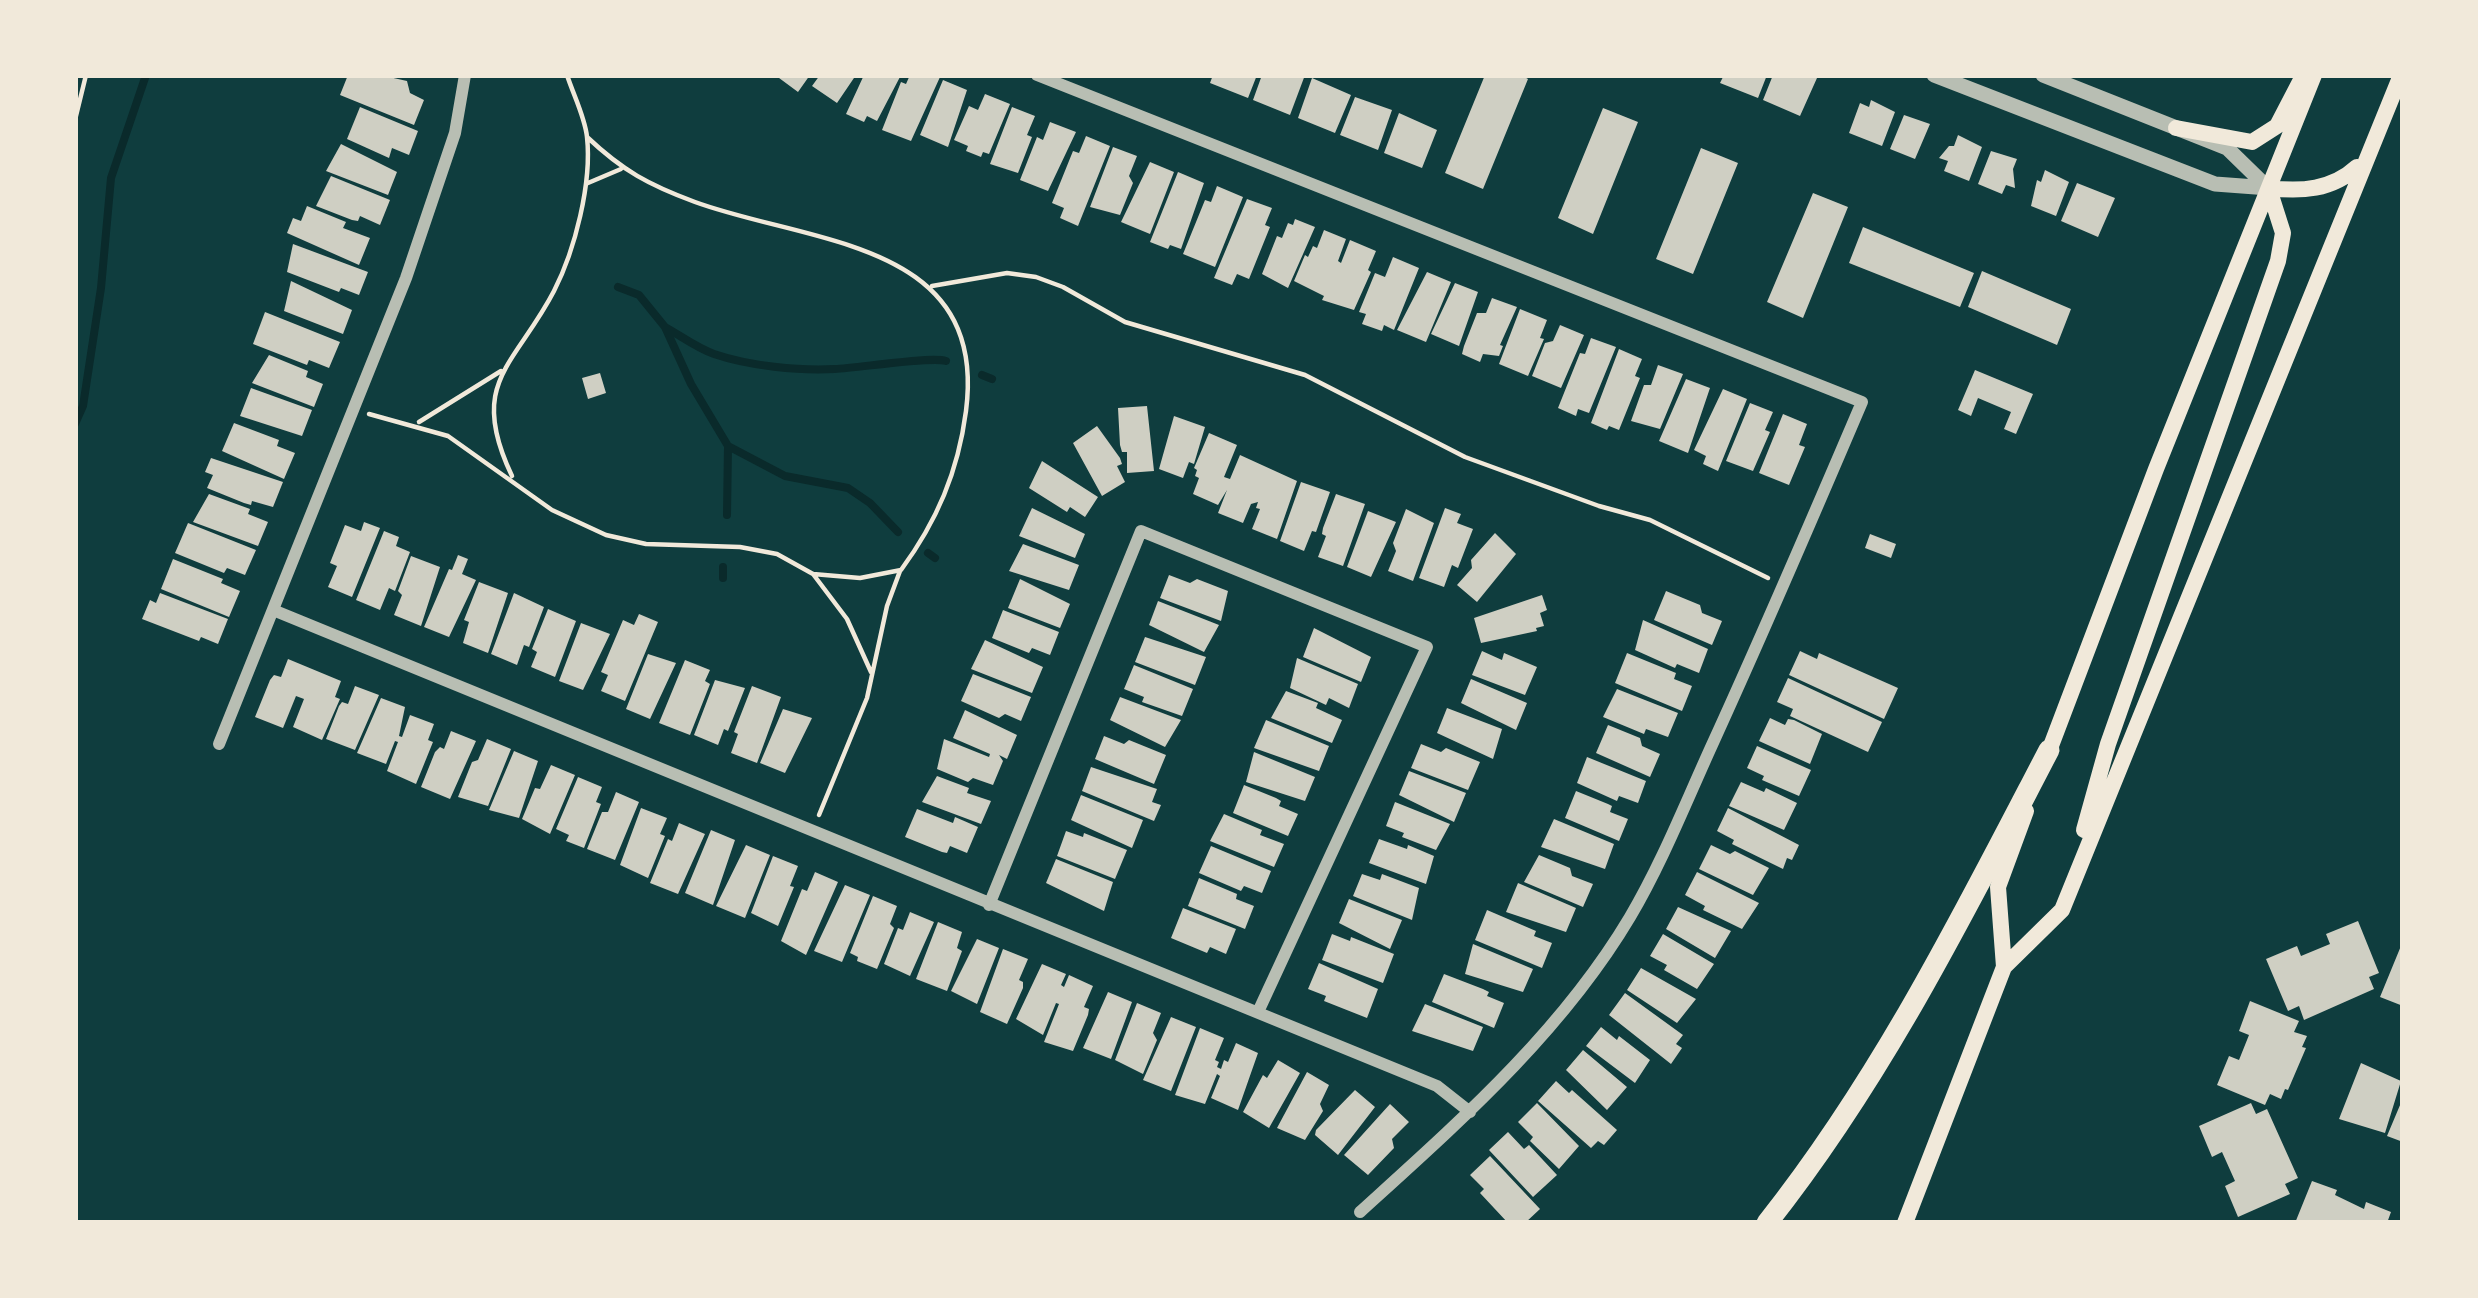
<!DOCTYPE html>
<html>
<head>
<meta charset="utf-8">
<style>
	body { margin:0 }
	#map { position:relative; width:2478px; height:1298px; overflow:hidden; background:#0f3d3e; font-family:Mulish,sans-serif }
	canvas { display:block }
	.frame { position:absolute; inset:0; border:78px solid #f1e9da; pointer-events:none }
</style>
</head>
<body>
<div id="map">
<canvas width="2478" height="1298"></canvas>
<div class="frame"></div>
</div>
<script>
const ctx = document.querySelector('canvas').getContext('2d');
ctx.lineJoin = 'round';
function stroke(path, color, width, dash) { ctx.strokeStyle = color; ctx.lineWidth = width; ctx.lineCap = dash ? 'butt' : 'round'; ctx.setLineDash(dash || []); ctx.stroke(path); }
function paint(path, color) { ctx.fillStyle = color; ctx.fill(path, 'evenodd'); }
const stream = new Path2D(`
	M618 287 639 295 665 327 691 384 728 446 785 476 848 488 870 503 898 532
	M665 327C681 336 697 348 714 354 749 366 799 371 835 369 858 368 931 356 946 361
	M982 375 992 379
	M75 424 83 406 101 288 111 178 146 75
	M727 515 728 446
	M928 553 935 558
	M723 578V567`);
const building = new Path2D(`
	M348 75H380L407 81 410 93 424 100 414 125 340 95Z
	M775 75H810L798 92Z
	M820 75H856L837 103 812 86Z
	M864 75H901L877 121 867 116 864 122 846 114Z
	M910 75 940 77 911 141 882 130 901 82 906 84Z
	M1213 75H1257L1248 98 1210 83Z
	M1262 75H1305L1290 115 1253 100Z
	M1485 75H1521L1528 79 1483 189 1445 173Z
	M1724 75H1767L1758 98 1720 83Z
	M1773 75 1817 78 1800 116 1763 100Z
	M1312 78 1351 95 1335 133 1298 118Z
	M943 80 967 90 948 147 920 135Z
	M985 94 1010 104 989 154 983 152 981 157 966 151 968 146 954 140 969 106 978 110Z
	M1355 97 1392 110 1378 150 1340 135Z
	M1871 100 1895 112 1882 146 1849 133 1860 103 1869 107Z
	M360 107 418 131 409 155 392 148 389 158 347 139Z
	M1012 107 1035 116 1027 135 1032 137 1018 173 990 164Z
	M1603 108 1638 122 1593 234 1558 218Z
	M1399 113 1437 130 1422 168 1384 153Z
	M1904 115 1930 124 1915 159 1890 149Z
	M1050 122 1076 132 1048 191 1020 180 1037 137 1043 140Z
	M1958 135 1982 147 1969 181 1944 171 1948 161 1939 158 1949 146H1954Z
	M1086 136 1110 146 1078 226 1060 218 1064 208 1052 203 1073 151 1079 153Z
	M341 144 397 172 388 195 326 171Z
	M1113 147 1137 156 1129 176 1133 183 1120 215 1090 207Z
	M1701 148 1738 163 1693 274 1656 259Z
	M1991 151 2017 159 2013 169 2015 188 2006 185 2002 194 1978 184Z
	M1150 162 1174 172 1150 234 1121 222Z
	M2045 170 2069 182 2056 216 2031 206 2037 180 2041 182Z
	M1178 172 1204 183 1181 249 1170 245 1168 249 1150 242Z
	M331 176 390 200 380 225 360 216 358 221 352 220 316 206Z
	M2077 183 2115 198 2098 237 2061 221Z
	M1217 186 1243 197 1215 267 1183 254 1205 200 1211 202Z
	M1813 193 1848 207 1803 318 1767 302Z
	M1247 199 1272 208 1265 225 1270 227 1249 279 1237 274 1232 285 1214 278Z
	M307 206 346 222 343 228 370 238 359 265 287 233 293 218 301 221Z
	M1295 219 1315 227 1288 288 1262 274 1277 236 1282 238 1288 223 1293 225Z
	M1863 227 1974 273 1960 307 1849 263Z
	M1324 230 1346 239 1338 261 1341 263 1350 240 1376 251 1368 270 1371 272 1354 310 1322 300 1324 296 1294 281 1305 255 1308 257 1313 246 1317 248Z
	M293 244 368 272 359 295 341 288 339 292 287 272Z
	M1393 257 1419 268 1394 330 1384 325 1382 331 1362 324 1366 314 1359 312 1375 273 1385 277Z
	M1982 271 2071 309 2057 345 1968 307Z
	M1427 272 1451 282 1426 342 1397 330Z
	M291 281 352 310 343 334 284 311Z
	M1455 283 1478 292 1459 346 1431 334Z
	M1492 298 1517 307 1500 345 1503 346 1499 356 1483 354 1480 362 1462 354 1464 346 1477 313H1486Z
	M1520 309 1547 320 1540 338 1544 339 1528 376 1499 364Z
	M265 312 340 342 329 368 309 360 307 365 253 344Z
	M1560 325 1584 335 1561 388 1532 376 1545 343 1553 341Z
	M1591 338 1616 347 1589 413 1578 409 1576 416 1558 408 1580 353 1585 354Z
	M1619 349 1642 359 1635 376 1640 378 1619 430 1609 426 1607 430 1591 423Z
	M269 355 308 371 306 377 323 384 314 407 252 383Z
	M1658 365 1683 374 1660 429 1631 421 1644 385H1651Z
	M1975 370 2033 394 2016 434 2004 429 2011 412 1978 398 1971 416 1958 410Z
	M600 373 606 393 588 399 582 378Z
	M1686 379 1710 388 1688 453 1659 441Z
	M251 388 312 410 302 436 240 416Z
	M1723 389 1747 399 1718 471 1703 464 1706 456 1694 450Z
	M1750 403 1773 412 1765 430 1770 432 1753 471 1726 461Z
	M1147 406 1154 471 1127 473V452H1122L1120 445 1118 408Z
	M1783 414 1807 424 1799 445 1805 447 1789 485 1759 473Z
	M1174 416 1205 427 1194 464 1189 462 1183 478 1159 469Z
	M234 423 279 440 277 446 295 453 284 479 222 451Z
	M1097 426 1120 458 1122 464 1117 466 1125 482 1102 496 1073 443Z
	M1209 433 1237 445 1224 477 1230 479 1240 455 1297 481 1277 539 1252 529 1260 509 1256 508 1258 502 1251 504 1243 523 1218 513 1227 490 1218 505 1193 494 1199 478 1195 476 1197 470 1194 468Z
	M211 458 283 482 273 507 252 501 251 505 244 503 207 488 213 475 205 472Z
	M1042 461 1098 497 1085 517 1070 507 1067 512 1029 488Z
	M1301 482 1330 492 1316 532 1312 531 1304 551 1280 541Z
	M209 494 250 509 248 514 268 522 258 546 193 522Z
	M1336 494 1365 504 1343 566 1318 557 1326 536 1322 534 1323 528Z
	M1032 508 1085 534 1075 558 1019 536Z
	M1445 508 1461 514 1457 523 1473 529 1458 568 1452 565 1444 587 1419 578Z
	M1406 509 1434 523 1413 581 1388 571 1396 551 1393 543Z
	M1368 511 1396 522 1371 577 1347 567Z
	M364 522 380 528 352 597 328 587 337 566 330 563 345 525 361 531Z
	M188 523 256 550 245 575 227 568 224 573 175 553Z
	M384 531 399 537 396 546 410 552 395 591 389 588 380 610 356 600Z
	M1495 533 1516 554 1477 602 1457 585 1472 568 1471 560Z
	M1870 534 1896 544 1891 558 1865 548Z
	M1023 544 1079 565 1069 590 1009 571Z
	M458 555 468 559 462 574 476 580 449 637 424 627 449 569 452 570Z
	M411 556 440 567 421 626 394 615 402 595 398 591Z
	M173 559 223 579 221 583 240 591 229 617 161 589Z
	M1169 575 1190 583 1197 579 1228 591 1221 621 1160 598Z
	M1020 579 1070 604 1060 628 1008 608Z
	M479 582 508 593 488 653 463 643 469 622 464 620Z
	M1666 591 1700 605 1702 613 1722 621 1712 645 1654 620Z
	M160 593 228 619 218 644 201 637 199 641 142 619 150 600 156 603Z
	M514 593 544 607 529 647 524 645 517 665 491 654Z
	M1542 595 1547 610 1540 613 1544 626 1536 628 1537 631 1481 643 1474 618Z
	M1158 601 1219 625 1204 652 1149 625Z
	M548 609 576 621 555 677 531 667 537 652 532 649Z
	M1003 610 1059 632 1050 655 1032 648 1029 653 992 638Z
	M639 614 658 622 625 701 601 691 608 675 601 672 623 620 634 625Z
	M1643 620 1708 649 1699 673 1677 664 1675 668 1635 650Z
	M581 623 610 634 583 690 559 681Z
	M1314 628 1371 657 1361 682 1303 657Z
	M1145 637 1206 657 1195 685 1135 662Z
	M985 640 1043 667 1032 693 971 669Z
	M1482 651 1502 660 1504 653 1537 667 1525 695 1472 675Z
	M1800 651 1817 659 1819 653 1898 688 1884 719 1789 675Z
	M1627 653 1676 673 1674 679 1692 686 1682 711 1615 683Z
	M648 654 676 663 650 719 626 709Z
	M1297 658 1358 684 1349 708 1329 698 1326 705 1290 688Z
	M288 659 341 681 335 697 340 699 322 740 293 727 304 699 296 696 283 728 255 717 270 680 274 675 281 677Z
	M685 660 710 670 705 681 710 684 690 735 659 723Z
	M1134 665 1193 689 1182 716 1142 702 1144 697 1124 689Z
	M973 674 1031 697 1021 721 1005 714 999 718 961 701Z
	M1788 678 1882 722 1868 752 1790 716 1793 709 1777 702Z
	M1471 679 1527 703 1516 730 1461 703Z
	M715 680 745 688 728 731 724 729 718 745 694 735Z
	M355 686 379 695 355 750 326 739 339 706 342 702 348 704Z
	M752 686 781 697 757 763 731 753 738 734 734 732Z
	M1617 689 1678 713 1668 737 1646 729 1644 734 1603 717Z
	M1286 691 1318 703 1316 708 1342 720 1332 743 1271 718Z
	M1120 697 1181 720 1165 747 1110 720Z
	M381 698 405 707 399 736 402 737 410 715 434 724 428 740 433 742 416 784 387 771 398 742 395 741 386 764 357 753Z
	M1447 708 1502 729 1493 759 1437 733Z
	M783 709 812 718 785 773 760 763Z
	M965 710 1017 735 1007 759 999 755 1003 761 993 785 973 778 968 782 937 769 944 739 989 757 990 754 953 738Z
	M1770 718 1785 725 1788 719 1794 720 1822 734 1810 764 1759 741Z
	M1266 720 1329 746 1319 771 1254 748Z
	M1608 725 1640 738 1642 746 1660 754 1650 777 1596 753Z
	M451 731 476 741 450 799 421 787 435 752 440 747 444 749Z
	M1104 736 1124 744 1129 740 1166 755 1154 784 1095 759Z
	M487 739 511 749 488 806 458 797 472 762 478 760Z
	M1421 744 1441 752 1446 748 1480 762 1468 790 1411 768Z
	M1757 746 1811 770 1799 796 1762 780 1764 776 1747 768Z
	M514 751 538 761 519 818 489 810Z
	M1254 752 1315 777 1305 801 1246 782Z
	M1587 757 1646 781 1638 803 1619 796 1617 801 1577 783Z
	M551 765 575 775 550 834 522 819 535 788 540 789Z
	M1091 767 1157 789 1152 802 1161 805 1154 821 1082 791Z
	M1409 771 1466 793 1454 822 1399 795Z
	M937 776 969 788 967 793 991 801 981 824 922 802Z
	M578 777 602 787 596 802 601 804 584 848 566 841 569 835 556 829Z
	M1741 782 1764 792 1766 788 1797 803 1784 830 1729 806Z
	M1244 785 1276 798 1281 801 1279 806 1298 814 1288 836 1233 813Z
	M1576 791 1608 804 1612 806 1610 812 1628 819 1619 841 1565 818Z
	M616 792 639 802 615 860 587 849 602 812H608Z
	M1081 795 1143 820 1132 848 1071 820Z
	M1395 802 1450 824 1436 850 1402 837 1404 833 1386 826Z
	M641 808 667 818 660 834 665 836 648 878 620 865Z
	M1728 808 1799 845 1792 860 1787 858 1783 869 1732 844 1734 840 1717 831Z
	M917 809 953 823 955 817 978 827 967 853 950 846 947 853 942 852 905 837Z
	M1224 814 1262 830 1260 835 1284 844 1274 867 1210 841Z
	M1554 819 1614 844 1605 869 1541 847Z
	M679 823 705 834 678 894 650 883 668 839 672 841Z
	M711 830 735 840 713 905 685 893Z
	M1066 831 1083 837 1084 833 1127 850 1115 879 1057 856Z
	M1379 839 1407 849 1408 845 1434 856 1426 884 1369 863Z
	M746 845 770 855 745 918 716 906Z
	M1711 845 1730 854 1735 851 1769 868 1753 895 1699 869Z
	M1211 846 1271 871 1262 893 1244 886 1241 891 1199 873Z
	M1539 855 1570 868 1572 876 1593 884 1583 907 1524 882Z
	M773 856 798 866 790 886 794 887 778 926 751 913Z
	M1056 859 1113 882 1104 911 1046 883Z
	M815 872 838 882 806 955 781 941 802 889 807 891Z
	M1697 872 1759 903 1742 929 1703 910 1705 906 1685 895Z
	M1362 874 1380 880 1382 874 1419 888 1412 920 1353 896Z
	M1199 878 1237 894 1236 899 1254 906 1245 929 1188 906Z
	M1518 883 1576 908 1566 932 1506 912Z
	M845 885 870 895 842 962 814 951Z
	M873 896 897 906 890 924 894 928 877 969 857 961 858 957 850 953Z
	M1349 899 1402 920 1390 949 1339 923Z
	M1678 907 1731 931 1715 958 1666 929Z
	M1183 908 1236 929 1226 954 1210 947 1207 953 1171 938Z
	M1487 910 1536 931 1534 936 1552 943 1542 968 1475 940Z
	M910 912 934 922 910 976 884 964 898 928 903 930Z
	M2358 921 2379 973 2369 977 2374 989 2304 1020 2299 1006 2288 1011 2266 959 2297 946 2301 956 2330 944 2326 934Z
	M938 922 962 932 957 948 962 951 947 991 916 979Z
	M1332 934 1350 941 1351 937 1394 954 1383 983 1322 960Z
	M1663 934 1714 964 1697 989 1664 970 1667 965 1650 956Z
	M977 939 999 948 977 1004 951 991Z
	M2403 941V1006L2380 997Z
	M1473 944 1533 969 1523 992 1465 974Z
	M1003 949 1028 959 1019 980 1023 982V988L1007 1024 980 1012Z
	M1319 963 1378 989 1367 1018 1324 1001 1326 996 1308 989Z
	M1042 964 1066 974 1061 985 1064 987 1069 975 1093 986 1084 1007 1089 1009 1088 1015 1073 1051 1044 1042 1059 1004 1056 1003 1043 1035 1016 1019Z
	M1641 968 1696 999 1677 1023 1627 990Z
	M1444 974 1483 989 1489 992 1487 996 1504 1003 1494 1028 1432 1002Z
	M1108 992 1132 1002 1111 1059 1083 1048Z
	M1625 993 1683 1035 1676 1044 1682 1048 1671 1064 1609 1015Z
	M2250 1001 2299 1021 2294 1032 2307 1036 2302 1047 2306 1048 2288 1090 2285 1089 2281 1099 2270 1094 2265 1105 2217 1085 2229 1056 2239 1060 2249 1035 2239 1031Z
	M1137 1003 1161 1013 1153 1033 1157 1040 1143 1074 1115 1060Z
	M1425 1004 1483 1027 1473 1051 1412 1031Z
	M1171 1017 1196 1027 1171 1091 1143 1080Z
	M1601 1027 1617 1040 1619 1036 1650 1060 1635 1083 1586 1046Z
	M1200 1028 1224 1038 1215 1060 1219 1062 1217 1067 1221 1069 1224 1060 1228 1062 1236 1043 1258 1053 1238 1110 1211 1098 1220 1076 1217 1074 1205 1104 1175 1095Z
	M1583 1050 1627 1087 1607 1110 1566 1070Z
	M1278 1060 1300 1073 1269 1128 1243 1112 1263 1075 1267 1078Z
	M2361 1063 2401 1081 2385 1133 2339 1119Z
	M1307 1072 1329 1085 1320 1104 1323 1111 1305 1140 1277 1128Z
	M1556 1081 1569 1093 1572 1090 1617 1130 1604 1145 1598 1141 1591 1148 1538 1101Z
	M1355 1090 1375 1107 1338 1155 1315 1135 1316 1130Z
	M2403 1098V1142L2387 1136Z
	M1537 1103 1579 1146 1559 1169 1530 1141 1533 1137 1518 1122Z
	M2251 1103 2256 1114 2267 1109 2298 1178 2285 1184 2290 1194 2238 1217 2225 1186 2235 1181 2222 1152 2212 1157 2199 1126Z
	M1390 1104 1409 1122 1392 1139 1394 1148 1368 1175 1344 1155Z
	M1508 1132 1524 1149 1529 1145 1557 1175 1533 1197 1489 1150Z
	M1490 1156 1540 1209 1525 1223H1508L1480 1193 1484 1189 1470 1175Z
	M2312 1181 2337 1190 2335 1195 2364 1209 2366 1202 2391 1212 2387 1223H2295Z`);
const path = new Path2D(`
	M75 120 86 75
	M588 183 621 169
	M932 286 1007 273 1036 277 1063 287 1125 322 1305 375 1465 457 1599 506 1650 520 1768 578
	M369 414 448 436 552 510 606 535 646 544 740 547 777 554 813 574 860 578 901 570C937 521 958 472 966 411 988 240 810 244 695 202 649 185 623 171 587 137
	M419 422 501 371
	M512 476C467 382 515 366 554 291 575 250 592 183 587 137 585 117 573 94 567 75
	M813 574 847 619 871 672
	M819 815 867 698 887 606 900 571`);
const minor = new Path2D(`
	M1037 75 1862 402C1813 517 1764 631 1712 745 1686 802 1662 863 1630 917 1561 1033 1458 1123 1360 1212
	M273 610 1437 1086 1470 1112
	M219 744 406 278 455 133 465 75
	M989 905 1141 531 1427 647 1258 1012`);
const tertiary = new Path2D(`
	M1934 75 2215 184 2269 188
	M2043 75 2227 148 2268 188`);
const secondary = new Path2D(`
	M2176 128 2252 142 2277 126 2303 76
	M2269 188C2301 192 2332 190 2357 167
	M2046 759 2156 469 2314 75
	M2084 830 2108 744 2278 261 2283 233 2269 189
	M2004 967 1998 887 2026 811
	M1905 1223 2004 967 2062 910 2401 75`);
const motorway = new Path2D(`
	M1767 1223C1882 1078 1964 913 2049 750`);
stroke(stream, '#0a2a2b', 8);
paint(building, '#cfcfc3');
stroke(path, '#f1e9da', 4.5);
stroke(minor, '#b8beb3', 12);
stroke(tertiary, '#b8beb3', 15);
stroke(secondary, '#f1e9da', 16);
stroke(motorway, '#f1e9da', 21);
</script>
</body>
</html>
